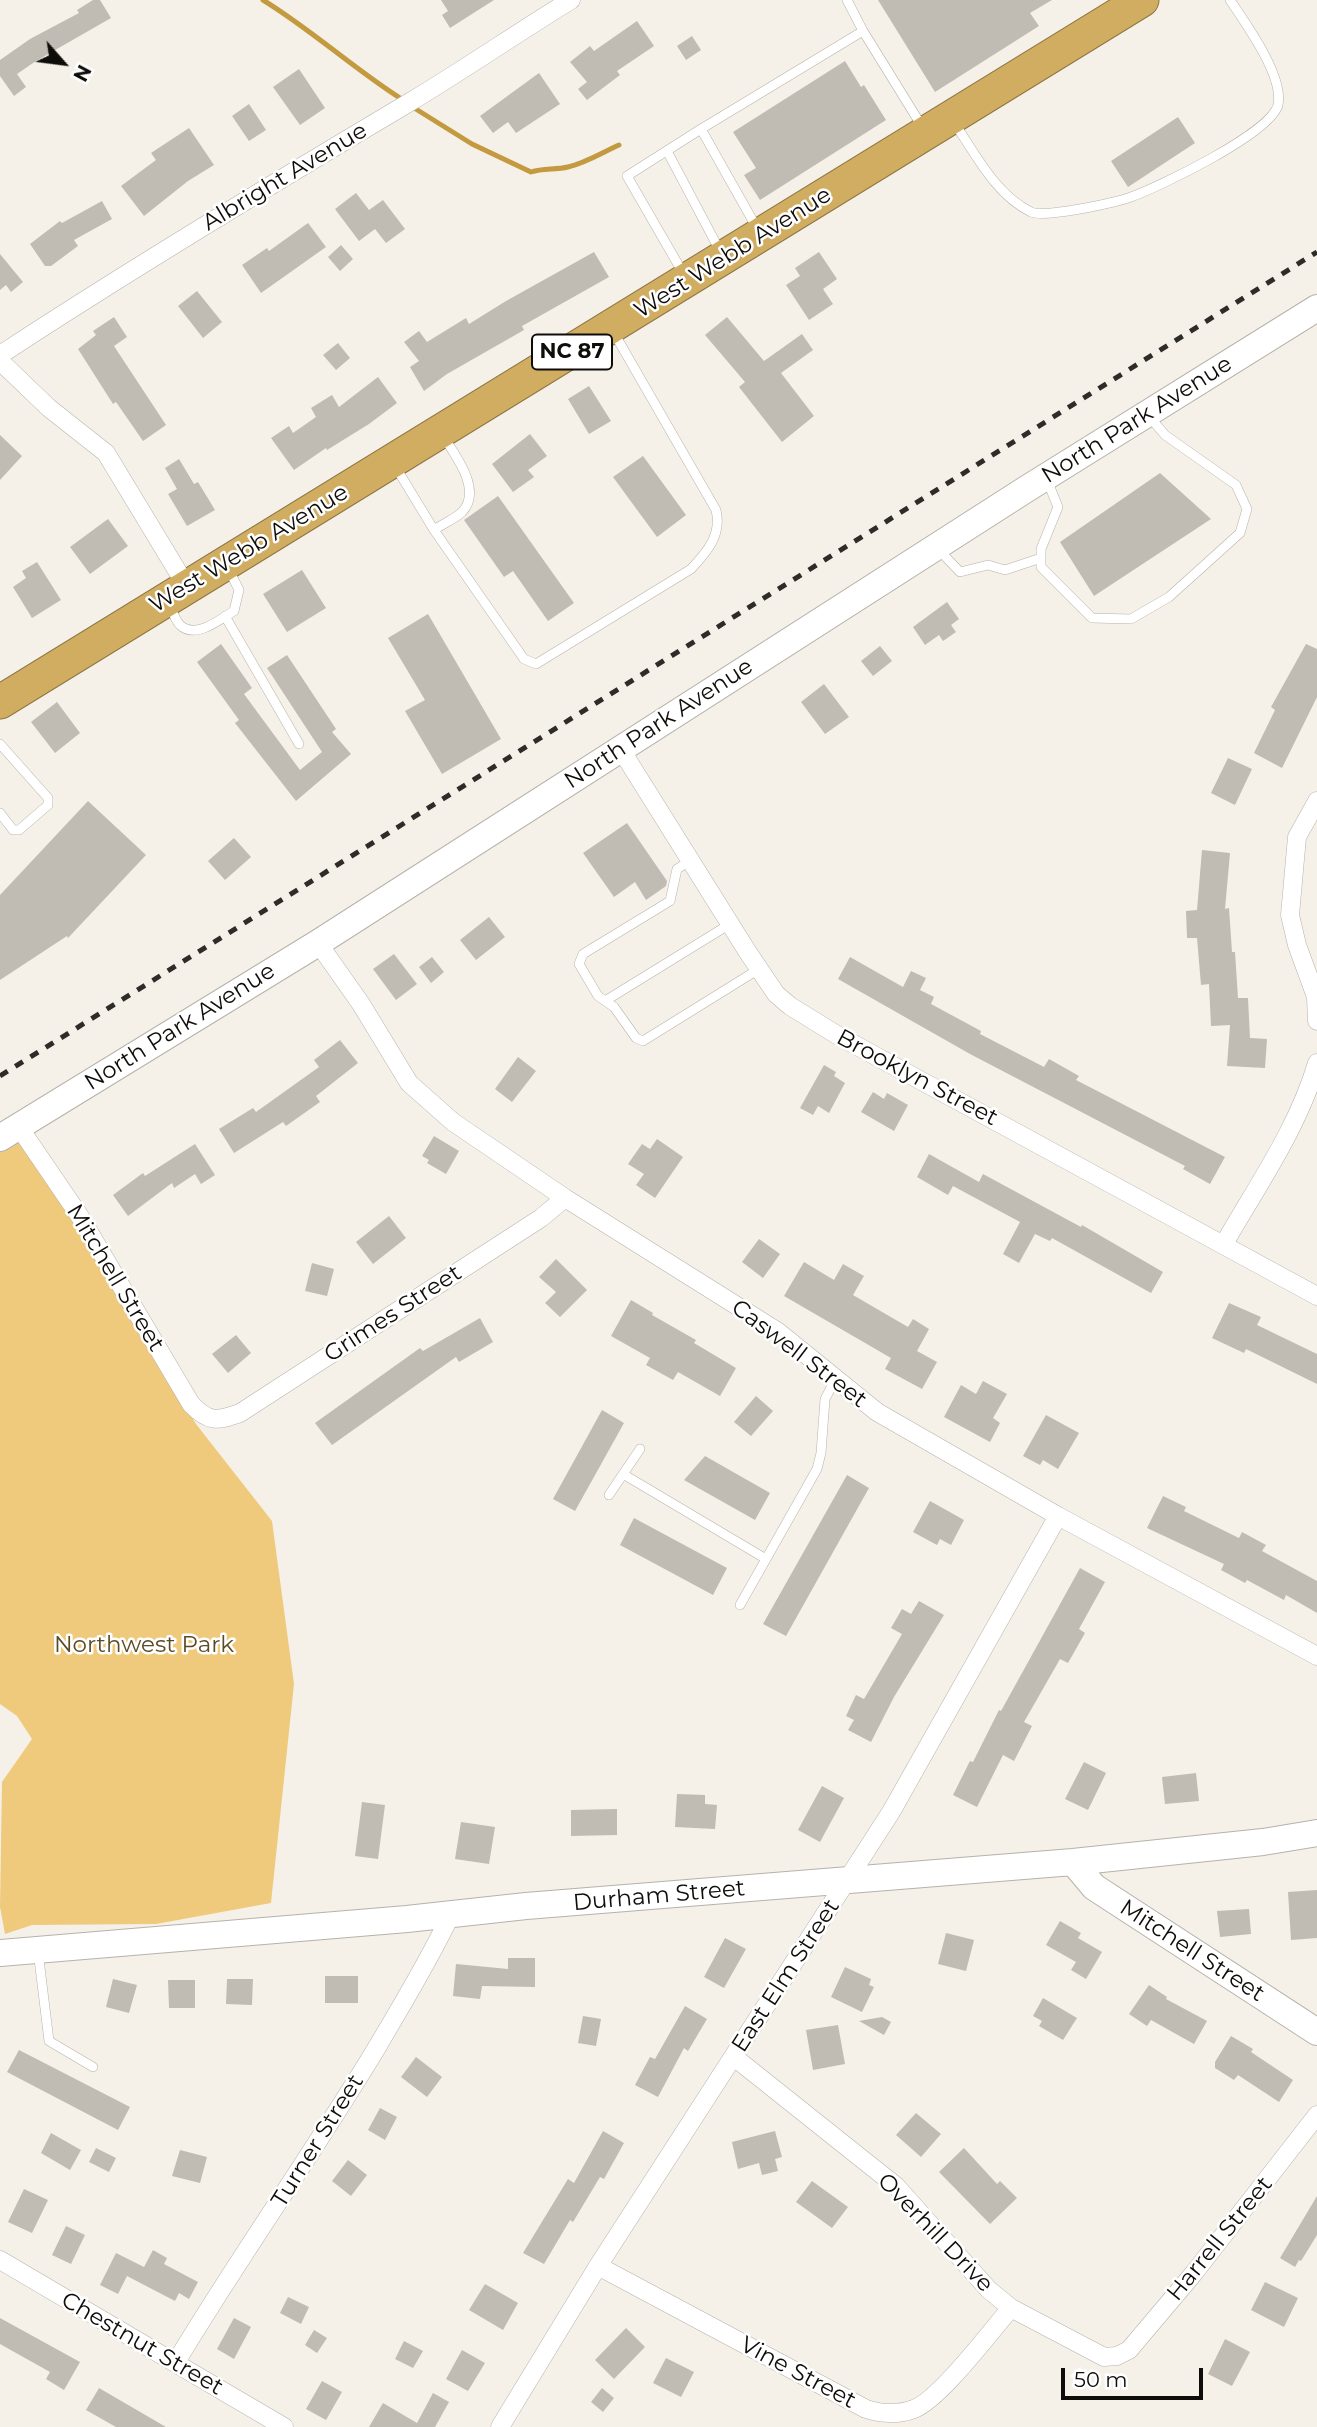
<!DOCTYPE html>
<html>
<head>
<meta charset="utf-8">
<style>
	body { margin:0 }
	#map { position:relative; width:1317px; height:2427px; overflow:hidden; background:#f5f1e8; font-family:Montserrat,sans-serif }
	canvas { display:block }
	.north { position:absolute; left:28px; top:28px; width:70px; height:70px; -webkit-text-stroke:5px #fff; paint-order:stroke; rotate:118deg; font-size:19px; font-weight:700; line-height:28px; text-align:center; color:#0e0d0a }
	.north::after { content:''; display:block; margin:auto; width:24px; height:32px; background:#0e0d0a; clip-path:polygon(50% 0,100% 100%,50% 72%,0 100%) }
	.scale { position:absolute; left:1061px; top:2368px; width:142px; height:32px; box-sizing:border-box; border:4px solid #0e0d0a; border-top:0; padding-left:9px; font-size:21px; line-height:24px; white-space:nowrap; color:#0e0d0a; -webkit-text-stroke:5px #fff; paint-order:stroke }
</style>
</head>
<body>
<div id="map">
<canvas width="1317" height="2427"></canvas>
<div class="north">N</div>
<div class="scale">50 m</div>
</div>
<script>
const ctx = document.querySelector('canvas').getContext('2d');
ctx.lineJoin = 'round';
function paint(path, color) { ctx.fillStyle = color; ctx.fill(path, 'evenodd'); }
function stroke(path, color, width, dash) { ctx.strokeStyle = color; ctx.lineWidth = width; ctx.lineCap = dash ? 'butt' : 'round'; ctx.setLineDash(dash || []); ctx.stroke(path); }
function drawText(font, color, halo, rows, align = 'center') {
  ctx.font = font + ' Montserrat,sans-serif'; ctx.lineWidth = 5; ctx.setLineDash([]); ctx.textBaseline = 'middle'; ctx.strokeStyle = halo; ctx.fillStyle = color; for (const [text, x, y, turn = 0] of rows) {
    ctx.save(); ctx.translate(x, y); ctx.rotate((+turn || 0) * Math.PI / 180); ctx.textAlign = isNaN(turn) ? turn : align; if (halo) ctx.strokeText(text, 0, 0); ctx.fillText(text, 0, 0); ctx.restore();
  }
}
const green = new Path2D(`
	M20 1138 41 1168 196 1424 272 1521 294 1684 271 1903 156 1924 32 1925 5 1934 0 1907 2 1782 32 1739 17 1716 0 1704V1147Z`);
const stream = new Path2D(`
	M263 0C312 30 354 69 403 100
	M411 106 472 144 531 172C543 168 555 170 568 167 586 163 603 152 619 145`);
const building = new Path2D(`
	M93 0H100L111 18 36 61 17 74 26 87 14 96 0 76V60L30 39 79 13 77 10Z
	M441 0H494L450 28 442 15 448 11Z
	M878 0H1052L1030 13 1039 26 935 92Z
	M637 21 654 46 617 71 620 75 587 100 578 89 587 82 570 62 590 46 594 51Z
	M692 36 701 50 686 60 677 46Z
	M845 61 861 87 864 85 886 120 760 200 744 175 756 168 733 132Z
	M299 69 325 108 300 125 273 87Z
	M539 73 560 104 516 133 508 122 493 133 480 116Z
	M249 104 266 130 249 141 232 116Z
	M1178 117 1195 143 1128 187 1111 161Z
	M189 128 214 165 188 181 144 216 121 186 156 160 151 153Z
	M356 193 369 210 383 200 405 229 386 243 375 229 359 241 335 209Z
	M102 201 112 219 74 240 78 246 51 266H45L30 244 60 221 62 223Z
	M308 223 326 247 261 293 242 265 267 248 269 251Z
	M341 245 353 259 340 271 328 257Z
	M594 252 609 277 522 326 524 330 447 374 424 391 410 367 419 361 404 342 419 331 427 342 466 318 469 324 506 301Z
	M819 252 837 279 823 289 833 304 809 320 786 285 800 276 795 268Z
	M0 254 23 282 11 292 6 285 0 290Z
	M197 291 222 322 203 338 178 306Z
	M114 317 127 337 114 346 166 425 143 441 116 402 113 404 78 349 96 335 93 331Z
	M727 317 764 361 802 334 813 350 781 373 814 416 782 442 739 387 745 382 705 335Z
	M338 343 350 358 336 370 323 355Z
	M378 377 397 403 369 424 327 450 326 448 294 470 271 438 289 426 293 433 316 417 311 408 332 395 339 407Z
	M589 386 611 421 589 434 568 399Z
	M530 434 547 456 528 470 534 477 513 492 492 464Z
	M0 435 22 456 0 480Z
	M643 456 686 515 657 537 613 477Z
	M179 459 194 484 198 482 215 510 187 526 168 494 177 489 165 468Z
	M1160 473 1211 519 1094 596 1060 542Z
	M498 496 574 603 548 621 513 571 504 577 464 520Z
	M108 519 128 546 90 574 70 547Z
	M37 562 61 600 32 618 13 587 26 578 22 571Z
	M302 570 326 608 287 632 263 594Z
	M947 602 959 619 951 625 956 632 943 641 939 635 925 645 913 627Z
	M428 614 501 739 442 774 405 711 425 700 388 638Z
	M221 644 252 688 244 694 300 770 322 752 267 668 287 655 336 729 332 732 351 754 296 801 235 723 239 720 197 662Z
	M1306 644 1317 649V697L1282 768 1254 753 1275 710 1271 707Z
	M880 646 892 661 873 676 861 661Z
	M824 684 849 717 825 734 801 702Z
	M57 702 80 733 55 753 31 722Z
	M1228 758 1252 769 1235 805 1211 793Z
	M88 801 146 855 68 938 67 936 0 980V895Z
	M627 823 667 881 666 886 646 900 635 882 614 897 583 853Z
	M234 838 251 857 225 880 208 861Z
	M1202 850 1230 853 1225 909 1229 908 1232 952H1235L1238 998H1248L1250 1038 1267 1039 1265 1068 1227 1066 1230 1025 1211 1026 1209 984 1201 985 1197 938H1187L1186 911 1197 910Z
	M489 917 505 937 476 960 460 940Z
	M394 954 417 984 396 1000 373 969Z
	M432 957 444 972 431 983 419 967Z
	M850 957 903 987 911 971 926 978 920 990 934 997 931 1004 981 1031 980 1034 1044 1067 1049 1059 1079 1076 1076 1080 1225 1157 1210 1184 1183 1169 1185 1166 970 1054 838 979Z
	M340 1040 358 1063 316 1096 320 1102 286 1126 283 1122 234 1153 219 1129 253 1108 256 1112 319 1067 314 1060Z
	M518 1057 536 1071 512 1102 495 1089Z
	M824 1065 836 1072 834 1076 845 1083 829 1113 818 1106 813 1115 800 1108Z
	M873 1092 884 1099 887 1093 908 1105 894 1131 861 1112Z
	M434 1136 459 1151 446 1174 427 1163 429 1160 422 1156Z
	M657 1139 683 1157 655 1198 636 1185 644 1174 628 1164 642 1144 650 1149Z
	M195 1144 215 1175 201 1184 195 1174 174 1188 172 1183 128 1216 113 1195 143 1173 145 1176Z
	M929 1154 979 1182 983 1174 1081 1227 1082 1225 1163 1272 1151 1293 1052 1238 1050 1241 1035 1234 1019 1263 1003 1254 1020 1222 953 1186 948 1195 917 1177Z
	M389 1216 406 1238 373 1264 356 1242Z
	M759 1239 780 1254 763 1278 742 1262Z
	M556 1259 587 1290 560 1317 545 1303 556 1292 539 1277Z
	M804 1262 834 1280 843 1264 864 1276 853 1295 908 1327 913 1319 929 1329 917 1351 937 1362 922 1389 885 1369 891 1358 784 1296Z
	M312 1263 334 1269 327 1296 305 1291Z
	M631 1300 653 1313 652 1315 696 1340 694 1343 736 1368 720 1396 678 1372 673 1380 646 1365 650 1358 611 1336Z
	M1229 1303 1261 1317 1257 1325 1317 1354V1384L1246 1349 1244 1353 1212 1338Z
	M480 1318 493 1342 459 1362 456 1357 332 1445 315 1423 420 1348 423 1351Z
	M236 1335 251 1353 228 1373 212 1354Z
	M983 1381 1007 1394 993 1418 1000 1423 990 1442 944 1417 961 1385 976 1394Z
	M756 1396 773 1411 751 1436 734 1422Z
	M602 1410 624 1423 575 1511 553 1499Z
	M1046 1415 1079 1433 1058 1469 1043 1460 1040 1465 1023 1456Z
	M705 1456 770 1493 755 1520 684 1480Z
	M847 1475 869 1488 786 1636 763 1624Z
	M1163 1496 1186 1507 1184 1511 1239 1538 1242 1532 1266 1545 1262 1551 1317 1581V1613L1286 1595 1284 1600 1247 1580 1245 1583 1221 1570 1224 1564 1147 1528Z
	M930 1501 964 1520 951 1545 940 1539 937 1545 913 1532Z
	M634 1518 727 1568 713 1595 620 1545Z
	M1080 1568 1105 1582 1079 1629 1085 1633 1068 1663 1060 1659 1024 1722 1032 1726 1014 1761 1003 1755 977 1807 953 1795 970 1761 973 1762 999 1710 1001 1711Z
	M919 1601 944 1615 894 1697 871 1742 848 1730 854 1720 846 1716 856 1695 864 1699 902 1634 891 1628 902 1609 911 1614Z
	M1084 1762 1106 1773 1088 1810 1065 1799Z
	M1196 1773 1199 1801 1165 1804 1162 1777Z
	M822 1786 844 1798 820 1842 798 1830Z
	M677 1794 705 1795V1804L717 1805 715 1829 675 1827Z
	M362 1802 385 1805 378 1859 355 1856Z
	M617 1809V1835L571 1836V1810Z
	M461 1822 495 1827 489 1864 455 1859Z
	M1317 1890V1938L1291 1940 1288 1892Z
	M1249 1909 1251 1934 1220 1937 1217 1911Z
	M1060 1921 1081 1933 1078 1938 1102 1952 1086 1979 1071 1970 1076 1962 1046 1945Z
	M946 1933 974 1940 966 1971 938 1964Z
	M725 1938 746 1949 724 1988 704 1977Z
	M508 1958H535V1987L482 1986 480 1999 453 1996 456 1964 508 1969Z
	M845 1967 871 1979 869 1985 874 1987 862 2012 831 1997Z
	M325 1976H358V2003H325Z
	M113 1979 137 1985 129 2013 106 2007Z
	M227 1979H253L252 2005 226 2004Z
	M168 1980H195V2008H169Z
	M1149 1985 1167 1997 1166 1999 1207 2021 1194 2044 1151 2020 1147 2026 1129 2014Z
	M1043 1998 1077 2018 1063 2040 1039 2026 1042 2021 1033 2016Z
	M685 2006 707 2019 688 2051 684 2048 658 2097 635 2085 650 2057 655 2059Z
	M583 2016 601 2019 596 2046 578 2043Z
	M882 2017 891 2022 884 2035 859 2021Z
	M838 2025 845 2064 813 2070 806 2030Z
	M1231 2036 1253 2049 1251 2052 1293 2080 1279 2102 1238 2075 1234 2080 1215 2068V2062Z
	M19 2050 130 2107 118 2130 7 2072Z
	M416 2057 442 2077 427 2097 401 2077Z
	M380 2108 397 2117 385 2140 368 2130Z
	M916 2113 941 2134 921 2157 896 2135Z
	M603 2131 624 2143 604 2179 600 2177 573 2222 570 2220 544 2264 523 2253 568 2179 574 2183Z
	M775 2131 782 2157 775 2159 778 2171 762 2175 759 2163 738 2169 732 2142Z
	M51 2133 81 2150 70 2170 41 2153Z
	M96 2148 116 2158 109 2172 89 2162Z
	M964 2148 997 2184 1000 2181 1017 2198 990 2224 939 2172Z
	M180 2150 207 2157 200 2183 172 2176Z
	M348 2160 367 2175 351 2196 332 2181Z
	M812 2181 848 2207 832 2228 796 2202Z
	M24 2189 48 2200 32 2233 8 2222Z
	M1317 2196V2235L1301 2261 1299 2260 1295 2267 1280 2258Z
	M66 2226 85 2235 71 2264 52 2255Z
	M153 2250 167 2258 164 2264 198 2282 189 2299 179 2293 175 2301 127 2276 118 2294 100 2285 116 2253 144 2267Z
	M1265 2282 1298 2298 1284 2327 1251 2310Z
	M485 2284 518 2303 503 2330 469 2310Z
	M288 2297 309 2307 301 2324 280 2313Z
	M0 2318 80 2362 64 2390 46 2379 50 2372 0 2344Z
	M234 2318 251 2327 234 2359 217 2349Z
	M626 2328 645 2347 614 2379 595 2360Z
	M314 2330 327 2338 317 2353 305 2345Z
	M1225 2339 1250 2352 1232 2386 1208 2374Z
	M404 2341 423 2351 413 2368 395 2359Z
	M462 2350 485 2363 468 2391 446 2379Z
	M666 2358 694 2372 681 2397 653 2383Z
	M322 2381 342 2392 326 2420 306 2409Z
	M99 2388 166 2427H116L86 2410Z
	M602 2388 614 2398 603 2412 591 2402Z
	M433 2393 449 2402 435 2427H369L383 2403 417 2423Z`);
const lane = new Path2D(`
	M847 0 863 31 923 128
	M955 124C976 155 996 195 1031 212 1045 218 1114 203 1131 197 1159 187 1271 133 1278 105 1284 76 1246 24 1230 0
	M667 151 720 251
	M758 230 701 129 863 31
	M683 273 627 176 701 129
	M395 466 434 530C442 524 455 519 462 512 483 490 455 455 443 436
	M1047 480 1058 507 1041 549V567L1092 618 1131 619 1169 597 1240 533 1247 509 1236 485 1165 435 1148 415
	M434 530 524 659 536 664 691 569C707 552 722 535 716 510L614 333
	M937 548 960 572 988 565 1005 570 1041 558
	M169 604C172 610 175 620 180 625 196 640 220 619 234 611L239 590 228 568
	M225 616 299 744
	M0 744 48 798V805L19 830H13L0 813
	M690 861 677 869 670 901 583 954 579 964 598 996 614 1007 636 1038 643 1041 759 969
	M605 1001 730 924
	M623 1474 766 1559
	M609 1495 640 1449
	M740 1605 817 1469 821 1453 825 1399 835 1380
	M38 1951 49 2041 93 2067`);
const street = new Path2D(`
	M0 355C134 267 272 184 410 102 465 69 517 33 571 0
	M0 361 49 408 106 453 187 587
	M620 748 747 951 776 994 790 1006 837 1035 1317 1296
	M1317 801 1297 837 1290 915 1297 945 1316 997 1317 1021
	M318 943 361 1004 409 1083 453 1122 565 1198 777 1331 877 1412 1058 1516 1317 1656
	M19 1127 79 1215 191 1404C209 1423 217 1421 240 1413L541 1218 565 1198
	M1224 1244C1257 1186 1298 1128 1317 1063
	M734 2057 896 2186 989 2290 1011 2308 1104 2357 1117 2356 1129 2350 1194 2273 1317 2115
	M0 2260 284 2427
	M598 2266 866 2409C882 2414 898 2415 914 2409 940 2399 990 2332 1011 2308
	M176 2362C241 2254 314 2152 379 2044 404 2001 430 1959 451 1914
	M500 2427 598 2266 891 1812 1058 1516`);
const secondary = new Path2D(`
	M0 1138 318 943 1028 488 1317 308
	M1073 1862 1094 1887 1317 2032
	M0 1953 407 1919 526 1906 1073 1862 1263 1842 1317 1833`);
const highway = new Path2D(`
	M0 702 1142 0`);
const rail = new Path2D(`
	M0 1076 1317 252`);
const shields = [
	[572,352,80]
];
const shieldNames = [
	["NC 87",572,352]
];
const streetNames = [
	["Albright Avenue",285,177,-31],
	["West Webb Avenue",733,253,-32],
	["North Park Avenue",1137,420,-32],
	["West Webb Avenue",249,549,-31],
	["North Park Avenue",659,724,-33],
	["North Park Avenue",180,1027,-32],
	["Brooklyn Street",917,1078,28],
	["Mitchell Street",115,1278,59],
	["Grimes Street",393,1314,-33],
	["Caswell Street",799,1354,37],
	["Durham Street",659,1896,-5],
	["Mitchell Street",1192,1951,33],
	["East Elm Street",786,1976,-57],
	["Turner Street",318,2141,-58],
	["Overhill Drive",935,2233,46],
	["Harrell Street",1220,2239,-51],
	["Chestnut Street",142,2344,30],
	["Vine Street",798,2373,28]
];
const parkNames = [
	["Northwest Park",144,1645]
];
paint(green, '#efca7d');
stroke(stream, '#c39a3f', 5);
paint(building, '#c0bbb3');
stroke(lane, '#b6b2aa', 10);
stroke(street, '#b6b2aa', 19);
stroke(secondary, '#b6b2aa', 28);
stroke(highway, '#8d7543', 35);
stroke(lane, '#fff', 9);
stroke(street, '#fff', 18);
stroke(secondary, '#fff', 26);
stroke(highway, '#d1ad61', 33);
stroke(rail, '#2e2c28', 5, [9, 9]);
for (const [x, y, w] of shields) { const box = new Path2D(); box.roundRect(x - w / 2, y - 17.5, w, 35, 5); ctx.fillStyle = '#fff'; ctx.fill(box); stroke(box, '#0e0d0a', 2); }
drawText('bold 21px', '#0e0d0a', null, shieldNames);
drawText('23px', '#0e0d0a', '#fff', streetNames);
drawText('23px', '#5c4a24', '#fff', parkNames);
</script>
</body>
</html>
